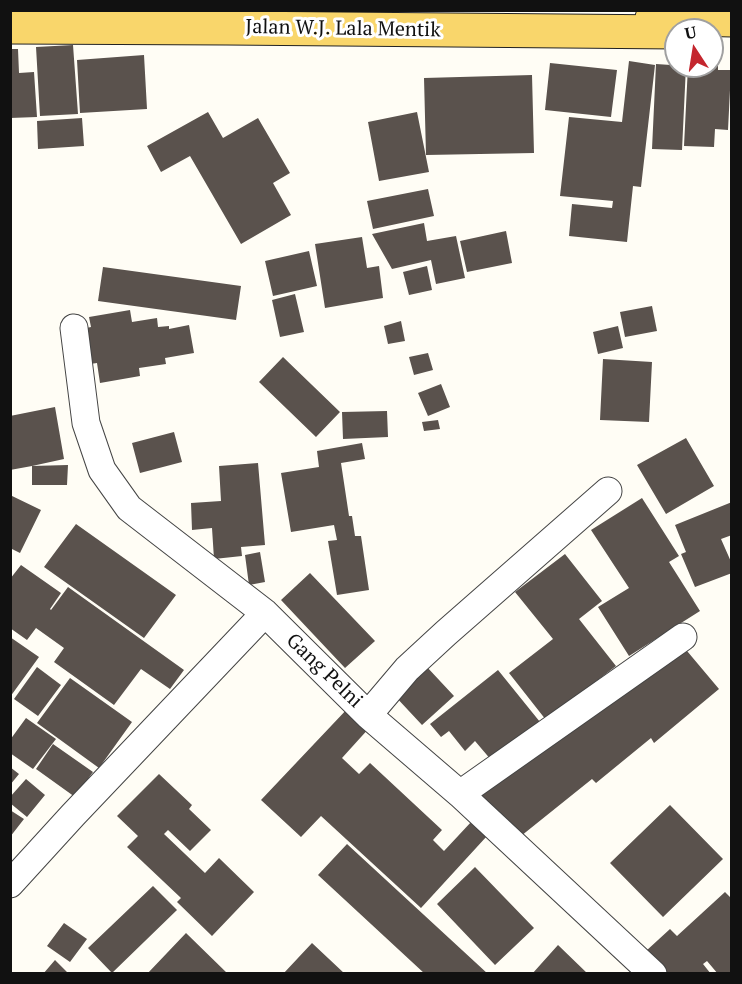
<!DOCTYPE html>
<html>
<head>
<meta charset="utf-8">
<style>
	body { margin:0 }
	#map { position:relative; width:742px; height:984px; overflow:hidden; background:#fffdf5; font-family:"PT Serif",serif }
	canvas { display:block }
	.frame { position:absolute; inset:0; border:12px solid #111; pointer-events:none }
	.north { position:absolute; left:664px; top:18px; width:60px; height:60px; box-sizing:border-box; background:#fff; border:2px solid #a0a0a0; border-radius:50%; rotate:348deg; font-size:16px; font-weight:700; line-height:24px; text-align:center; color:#111 }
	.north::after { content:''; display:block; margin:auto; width:21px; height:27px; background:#c4262e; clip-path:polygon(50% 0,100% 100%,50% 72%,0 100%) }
</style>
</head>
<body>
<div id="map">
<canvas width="742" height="984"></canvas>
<div class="frame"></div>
<div class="north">U</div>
</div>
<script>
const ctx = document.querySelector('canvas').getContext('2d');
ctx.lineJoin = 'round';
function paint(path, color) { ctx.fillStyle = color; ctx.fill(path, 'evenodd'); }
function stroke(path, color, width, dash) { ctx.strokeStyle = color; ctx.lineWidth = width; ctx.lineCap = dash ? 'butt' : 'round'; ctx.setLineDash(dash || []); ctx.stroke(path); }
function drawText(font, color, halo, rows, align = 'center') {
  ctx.font = font + ' "PT Serif",serif'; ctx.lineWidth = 6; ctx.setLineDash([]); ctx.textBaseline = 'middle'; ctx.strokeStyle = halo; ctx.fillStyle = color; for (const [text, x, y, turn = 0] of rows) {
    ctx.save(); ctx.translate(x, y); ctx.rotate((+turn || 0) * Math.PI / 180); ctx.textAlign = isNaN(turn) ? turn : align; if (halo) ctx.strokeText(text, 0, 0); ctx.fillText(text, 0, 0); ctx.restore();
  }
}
const building = new Path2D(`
	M73 45 78 114 40 116 36 47Z
	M10 49H18L19 73 34 72 37 117 10 118Z
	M144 55 147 109 80 113 77 60Z
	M629 61 655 65 641 187 633 186 627 242 569 236 572 204 612 208 613 201 560 196 569 117 622 122Z
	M550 63 617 70 611 117 545 110Z
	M712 63H718V70H731L728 130 715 129 714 147 684 146 688 66H712Z
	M656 64 686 66 682 150 652 149Z
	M532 75 534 153 426 155 424 78Z
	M208 112 223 138 258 118 290 173 273 183 291 215 241 244 190 156 161 172 147 146Z
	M417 112 429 172 379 181 368 122Z
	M82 118 84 146 38 149 37 121Z
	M428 189 434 216 373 229 367 201Z
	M424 223 427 241 456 236 465 278 436 284 431 260 392 269 372 234Z
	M506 231 512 263 467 272 460 241Z
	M362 237 367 268 379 266 383 298 325 308 315 244Z
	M309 251 317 286 273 296 265 261Z
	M427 266 432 290 409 295 403 272Z
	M103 267 241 286 236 320 98 301Z
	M295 294 304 332 280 337 272 300Z
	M652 306 657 331 625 337 620 312Z
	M130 310 132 322 157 318 158 327 169 326V329L189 325 194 353 165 358 166 364 139 368 140 376 100 383 97 363 83 365 77 330 91 327 89 317Z
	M401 321 405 341 388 344 384 326Z
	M618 326 623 348 598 354 593 332Z
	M428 353 433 370 414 375 409 357Z
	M283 357 340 412 316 437 259 382Z
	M603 359 652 362 649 422 600 420Z
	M441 384 450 407 428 416 418 393Z
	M55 407 64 459 32 466 68 465 67 485H32V466L10 470V416Z
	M387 411 388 437 343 439 342 412Z
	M438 420 440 429 424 431 422 422Z
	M174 432 182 462 140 473 132 443Z
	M686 438 714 486 666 514 637 465Z
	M362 443 365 459 341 463 349 516H352L355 536H361L369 590 337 595 328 541 337 540 334 525 291 532 281 473 319 467 317 451Z
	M258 463 265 545 241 547 242 556 214 559 212 528 192 530 191 503 221 501 219 466Z
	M10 495 41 510 20 553 10 548Z
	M642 498 679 556 669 562 700 611 629 656 598 607 629 588 591 530Z
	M732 502V535L721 539 732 564V573L695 587 681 554 686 552 675 525Z
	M76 524 176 595 144 638 44 567Z
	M260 552 265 582 249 585 245 555Z
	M565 554 602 601 579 619 616 666 546 720 509 673 553 639 515 592Z
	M21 565 61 593 50 609 51 610 68 587 184 670 170 689 141 669 114 705 54 662 64 648 36 628 27 640 10 628V579Z
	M310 573 375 641 345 668 281 600Z
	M10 637 39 657 10 697Z
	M682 645 719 689 654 743 651 738 596 783 592 779 516 840 477 793 556 736 560 740 615 695Z
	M426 666 454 696 422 725 394 695Z
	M37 667 61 685 38 716 14 699Z
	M498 670 540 722 492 761 475 741 465 751 449 731 441 737 430 724Z
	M70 678 132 722 99 768 37 723Z
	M349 707 371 726 342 758 359 774 370 763 442 830 433 840 444 851 472 821 487 836 421 908 321 816 301 837 261 800Z
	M26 718 56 739 33 769 10 753V740Z
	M53 744 93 772 75 797 36 769Z
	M10 767 19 774 10 785Z
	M159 774 192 805 189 809 211 830 190 851 168 830 164 834 205 873 219 858 254 892 212 936 177 902 181 898 127 847 138 836 117 816Z
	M26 779 45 795 27 817 10 803V797Z
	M670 805 723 859 663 917 610 863Z
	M10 810 24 819 10 837Z
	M347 844 488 974H425L318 875Z
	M475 867 534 928 495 965 437 904Z
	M153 886 177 910 112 973 88 948Z
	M725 892 732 899V974H718L707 961 703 964 711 974H666L646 951 670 929 677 936Z
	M64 923 87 939 70 962 47 946Z
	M186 933 228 974H147Z
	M312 943 345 974H283Z
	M558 945 588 974H532Z
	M55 960 69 974H43Z`);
const street = new Path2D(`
	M74 328 86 423 102 470 129 508 265 613 368 715 460 794 653 974
	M368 715 407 669 446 633 608 491
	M460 794 683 637
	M10 884 73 815 265 613`);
const primary = new Path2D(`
	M652 18 732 20
	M10 27 227 28 676 32`);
const streetNames = [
	["Jalan W.J. Lala Mentik",343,29,1],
	["Gang Pelni",324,671,44]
];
paint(building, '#5a524d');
stroke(street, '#444', 29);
stroke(primary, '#222', 35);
stroke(street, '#fff', 27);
stroke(primary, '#f9d66b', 33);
drawText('20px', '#111', '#fff', streetNames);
</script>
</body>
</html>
